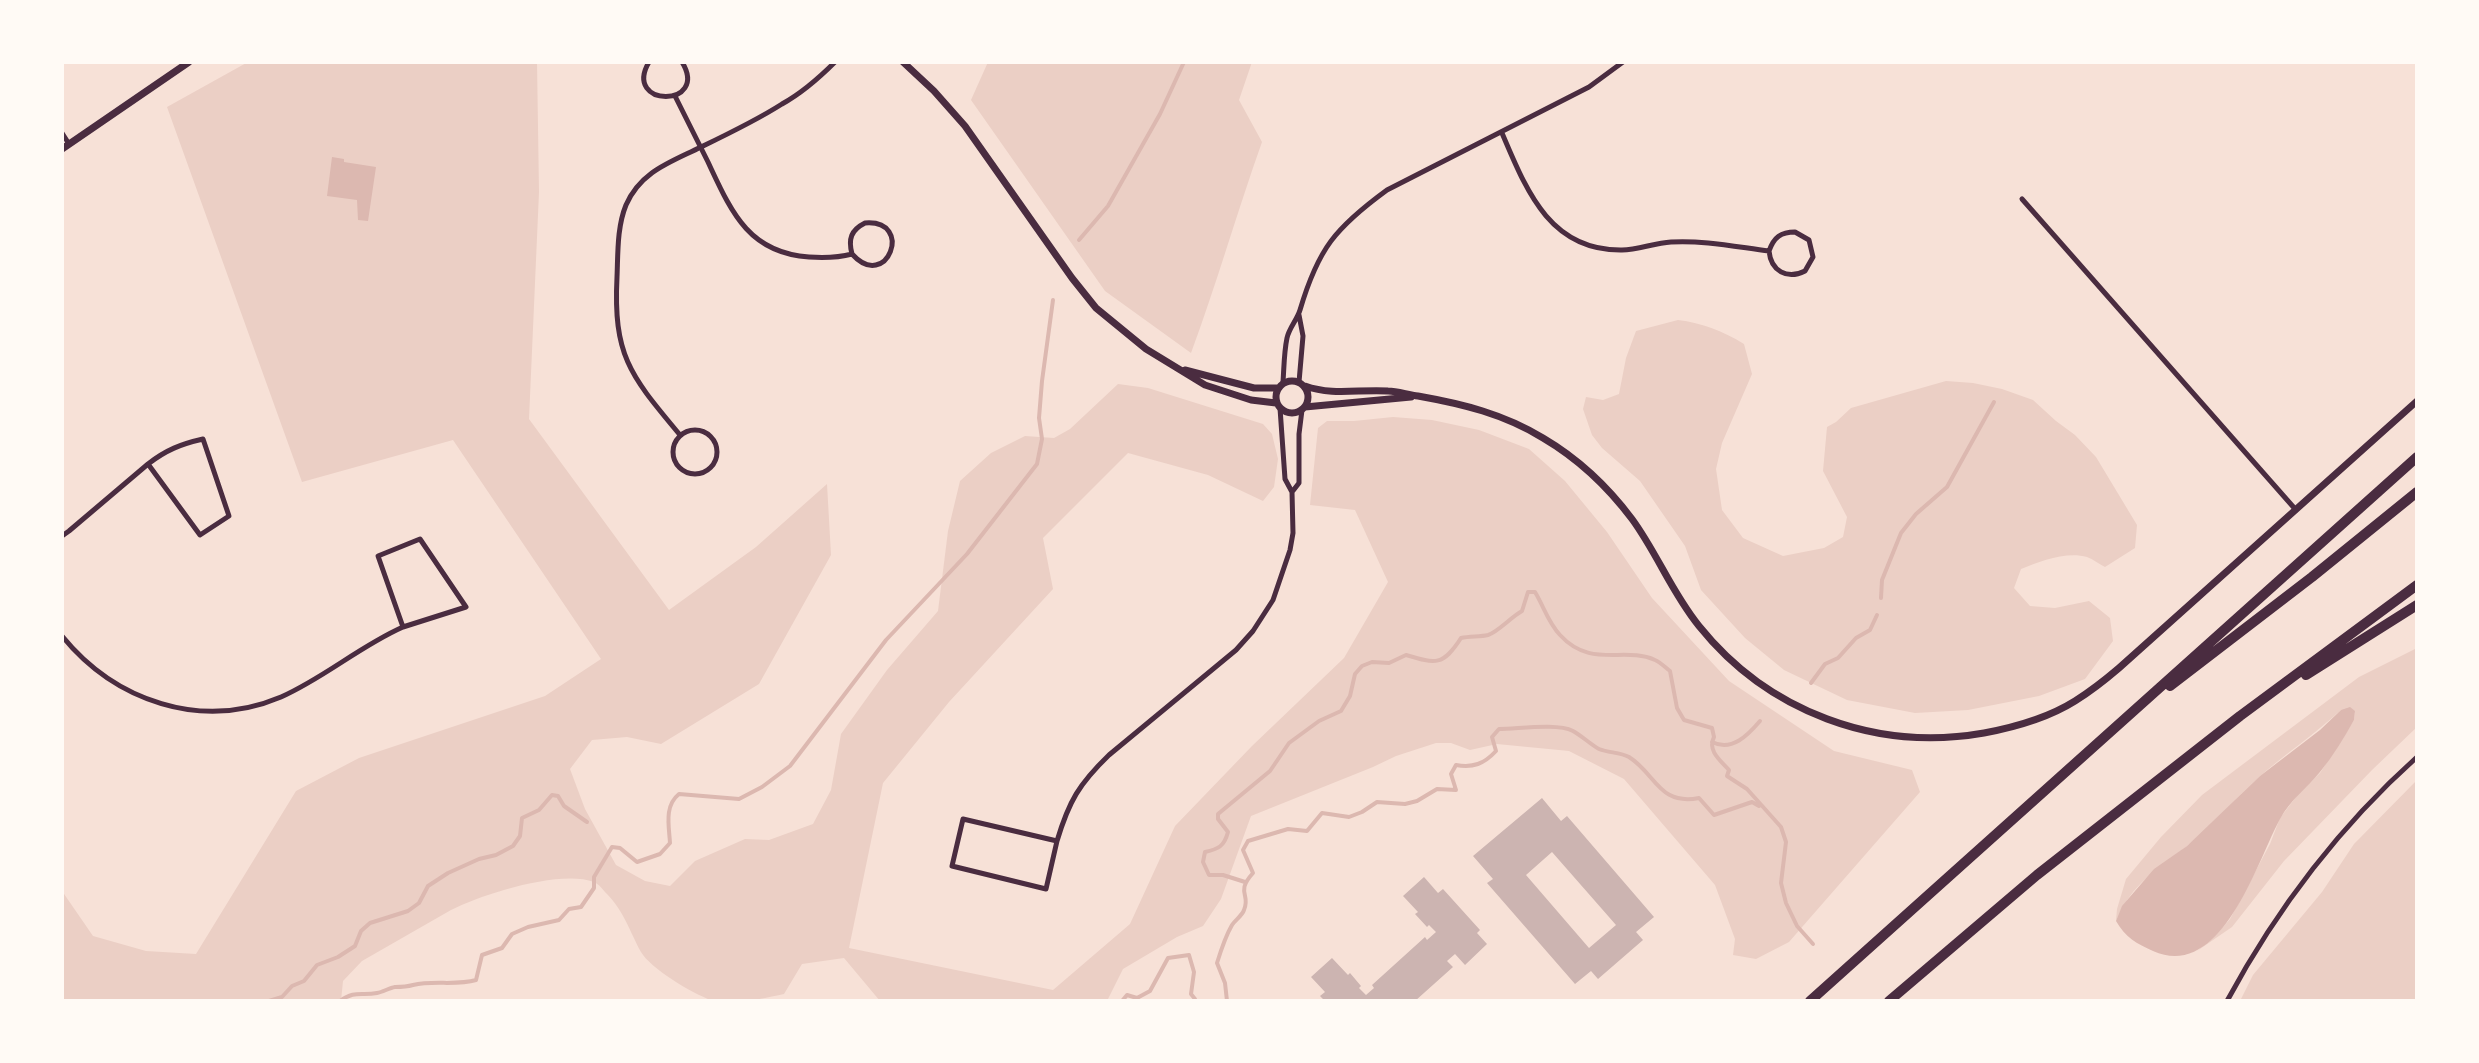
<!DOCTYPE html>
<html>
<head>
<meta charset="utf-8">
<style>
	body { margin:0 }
	#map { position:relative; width:2479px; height:1063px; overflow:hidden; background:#f7e1d7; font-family:"Open Sans",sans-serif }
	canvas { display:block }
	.frame { position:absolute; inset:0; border:64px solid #fffaf5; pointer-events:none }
</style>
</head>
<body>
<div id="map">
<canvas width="2479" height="1063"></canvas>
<div class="frame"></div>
</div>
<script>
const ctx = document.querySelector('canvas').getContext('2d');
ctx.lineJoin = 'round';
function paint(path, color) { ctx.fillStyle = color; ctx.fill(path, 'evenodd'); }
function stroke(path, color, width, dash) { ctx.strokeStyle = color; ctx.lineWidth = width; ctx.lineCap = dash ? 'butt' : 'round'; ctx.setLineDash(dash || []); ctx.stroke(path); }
const green = new Path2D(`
	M248 62H537L539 192 529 419 669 610 756 547 827 484 831 555 759 684 661 744 627 737 592 740 570 769 585 809 616 865 645 881 670 886 695 861 745 839 769 840 813 824 831 790 841 734 887 670 938 611 948 531 960 481 991 453 1025 436 1054 438 1070 429 1118 384 1148 388 1263 424 1272 434 1278 459 1274 487 1263 501 1208 475 1128 453 1043 538 1053 589 949 702 883 783 849 948 1053 990 1130 924 1175 826 1252 746 1344 658 1388 582 1355 510 1310 505 1318 428 1327 421H1354L1393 417 1432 420 1479 430 1529 449 1565 481 1607 532 1652 598 1729 681 1834 751 1912 770 1920 792 1789 942 1756 959 1733 955 1735 939 1715 885 1624 779 1569 751 1497 744 1470 750 1451 743H1436L1396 756 1373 767 1251 816 1221 899 1203 926 1177 937 1123 969 1107 1001H880L844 958 802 964 784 994C765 998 730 1006 711 1000 693 994 650 968 641 952 629 930 625 913 607 894 603 890 599 884 594 882 561 869 482 894 451 910L362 961 343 981 341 1001H62V891L93 936 146 951 196 954 296 791 359 758 545 696 601 659 453 440 302 482 167 107Z
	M988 62H1252L1239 100 1262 142C1237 212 1217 283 1191 353L1105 291 971 100Z
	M1678 320C1702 323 1723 331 1744 344L1752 374 1722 443 1716 469 1722 510 1743 538 1783 556 1824 548 1843 537 1847 517 1823 471 1827 427 1836 422 1851 408 1946 381 1973 383 2002 389 2033 400 2056 421 2075 435 2096 457 2137 525 2135 548 2105 567C2099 564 2093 559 2087 557 2067 551 2040 561 2021 569L2014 588 2030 606 2055 608 2089 601 2110 618 2113 641 2085 679 2039 696 1968 710 1915 713 1847 700 1784 670 1745 638 1701 590 1685 546 1640 481 1602 448 1592 435 1583 409 1586 397 1603 400 1619 394 1626 358 1636 331Z
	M2417 648V727L2372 770 2284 861 2232 927 2197 951 2216 935 2230 919 2270 844 2280 818 2299 793 2320 773 2354 720 2355 711 2341 710C2315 734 2285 754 2259 777 2235 799 2213 825 2187 846 2157 870 2132 883 2116 921L2117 909 2126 879 2161 837 2202 795 2359 677Z
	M2417 780V1001H2240L2253 975 2322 892 2354 844Z`);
const water = new Path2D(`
	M332 157 344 159V162L376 167 368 221 358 220 357 200 327 196Z
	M2350 707 2355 711 2354 720C2344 738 2333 756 2320 772 2307 788 2290 800 2280 819 2257 861 2222 982 2153 951 2137 944 2125 937 2116 921L2122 906 2154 869 2187 846 2260 776 2320 730 2341 710Z`);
const stream = new Path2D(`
	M1079 240 1108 206 1160 114 1184 62
	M1881 598 1882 580 1901 533 1916 514 1947 487 1994 402
	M1811 683 1825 664 1838 658 1856 638 1870 630 1877 615
	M1712 742C1732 752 1748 735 1760 721
	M1245 882 1223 875H1209L1203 862 1205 852C1218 849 1224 847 1228 832L1218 819V814L1270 771 1289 743 1319 721 1341 711 1350 696 1355 674 1362 666 1372 662 1389 663 1406 655C1436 664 1443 666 1461 638 1470 636 1480 637 1488 635 1498 632 1511 617 1522 611L1528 592H1535C1544 607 1548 622 1560 635 1591 669 1624 646 1655 660 1660 662 1666 668 1670 671L1677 708 1684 720 1712 728 1714 737C1707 751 1721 761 1729 770L1727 776 1747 789 1781 827 1786 842 1781 883 1786 903 1797 926 1813 944
	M269 1001 282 997 292 986 304 981 317 965 338 957 355 946 361 931 370 923 408 911 419 903 428 886 448 873 479 859 496 855 513 846 520 836 522 818 539 810 552 795 558 796 564 806 587 822
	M340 1001C355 990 361 996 377 993 383 992 389 988 395 987 402 987 406 987 413 985 434 980 456 986 476 980L482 955 502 948 512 934 528 927 559 920 569 909 581 907 594 888V877L612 847 620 848 637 862 660 854 670 843C669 826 664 806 679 794L739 799 762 787 790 766 886 640 967 554 1037 464 1042 439 1039 418 1042 381 1053 300
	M1122 1001 1127 995 1137 998 1150 991 1168 958 1189 955 1194 972 1191 994 1195 999
	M1227 1001 1225 983 1217 963C1221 950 1225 937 1232 925 1235 920 1242 916 1244 910 1251 894 1235 893 1253 873L1243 850 1248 841 1288 829 1307 831 1322 813 1349 817 1362 812 1377 802 1405 804 1417 801 1437 789 1456 790 1451 774 1456 765C1473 768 1484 764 1496 751L1492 737 1499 729C1518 729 1557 723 1573 731 1582 736 1590 744 1599 749 1609 753 1620 752 1629 757 1656 774 1659 806 1699 798L1714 815 1752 802 1759 806`);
const building = new Path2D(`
	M1542 798 1561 821 1567 816 1654 917 1636 932 1643 940 1598 979 1591 971 1575 984 1487 883 1493 879 1473 856ZM1552 852 1616 925 1589 948 1526 875Z
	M1424 877 1438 893 1443 889 1480 930 1477 933 1487 944 1465 965 1455 954 1447 961 1453 967 1415 1001H1325L1320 996 1325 992 1311 977 1332 958 1348 975 1350 973 1361 986 1359 988 1366 995 1374 988 1372 985 1425 937 1427 940 1436 932 1429 925 1427 927 1415 914 1418 912 1403 896Z`);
const minor = new Path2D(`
	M649 62C622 108 710 108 682 62
	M675 96C686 118 697 140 708 162 731 211 748 253 809 257 824 258 837 258 852 254 887 293 915 219 865 223 851 230 848 239 852 254
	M62 133 69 144
	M1502 133C1526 189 1549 251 1622 250 1638 250 1654 243 1671 242 1703 240 1737 247 1769 251 1771 271 1787 280 1805 271L1813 257 1809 240 1795 232C1781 232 1774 237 1769 251
	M2022 199 2296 510
	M1283 382C1284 368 1284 352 1287 338 1289 328 1297 320 1300 310 1318 249 1335 228 1387 190L1589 87 1623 62
	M1299 382 1303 336 1299 315
	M673 452a22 22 0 1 1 44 0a22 22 0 1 1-44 0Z
	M680 435C631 376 613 357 617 277 618 253 617 227 626 205 641 171 671 162 701 147 728 134 757 120 782 104 802 93 819 78 835 62
	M1292 492 1299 483V434L1302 410
	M62 536 69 531 148 464C166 450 181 444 203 439L229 516 200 535 148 464
	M420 539 466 607 403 627 378 556Z
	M62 636C115 701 201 731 281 697 324 678 360 646 403 627
	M1057 841 1046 889 952 866 963 819 1057 841C1069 801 1079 784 1109 755L1236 650 1253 631 1273 600 1290 550 1293 533 1292 492 1285 479 1280 408
	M2227 1001C2276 910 2340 826 2417 757`);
const tertiary = new Path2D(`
	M903 62 934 91 965 126 1072 278 1096 308 1146 349 1205 385 1251 400 1276 403
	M62 149 189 62
	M1185 370 1254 388H1278
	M1276 397a16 16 0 1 1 32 0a16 16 0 1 1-32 0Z
	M1305 386C1333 396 1359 389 1388 391 1398 391 1408 395 1418 396 1463 404 1504 414 1543 438 1577 458 1608 487 1632 519 1657 553 1672 593 1699 626 1768 712 1876 752 1984 733 2016 727 2048 718 2075 701 2091 691 2105 680 2119 668L2417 401
	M1305 407 1411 397`);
const motorway = new Path2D(`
	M2306 675 2417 605
	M2170 686 2312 577 2417 492
	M1810 1001 2417 457
	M1889 1001 2037 875 2240 716 2417 585`);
paint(green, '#ebcfc5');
paint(water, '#dcb8b0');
stroke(stream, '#dcb8b0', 4);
paint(building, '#ccb4b1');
stroke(minor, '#4a2c40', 5);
stroke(tertiary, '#4a2c40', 7);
stroke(motorway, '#4a2c40', 10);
</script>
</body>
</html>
